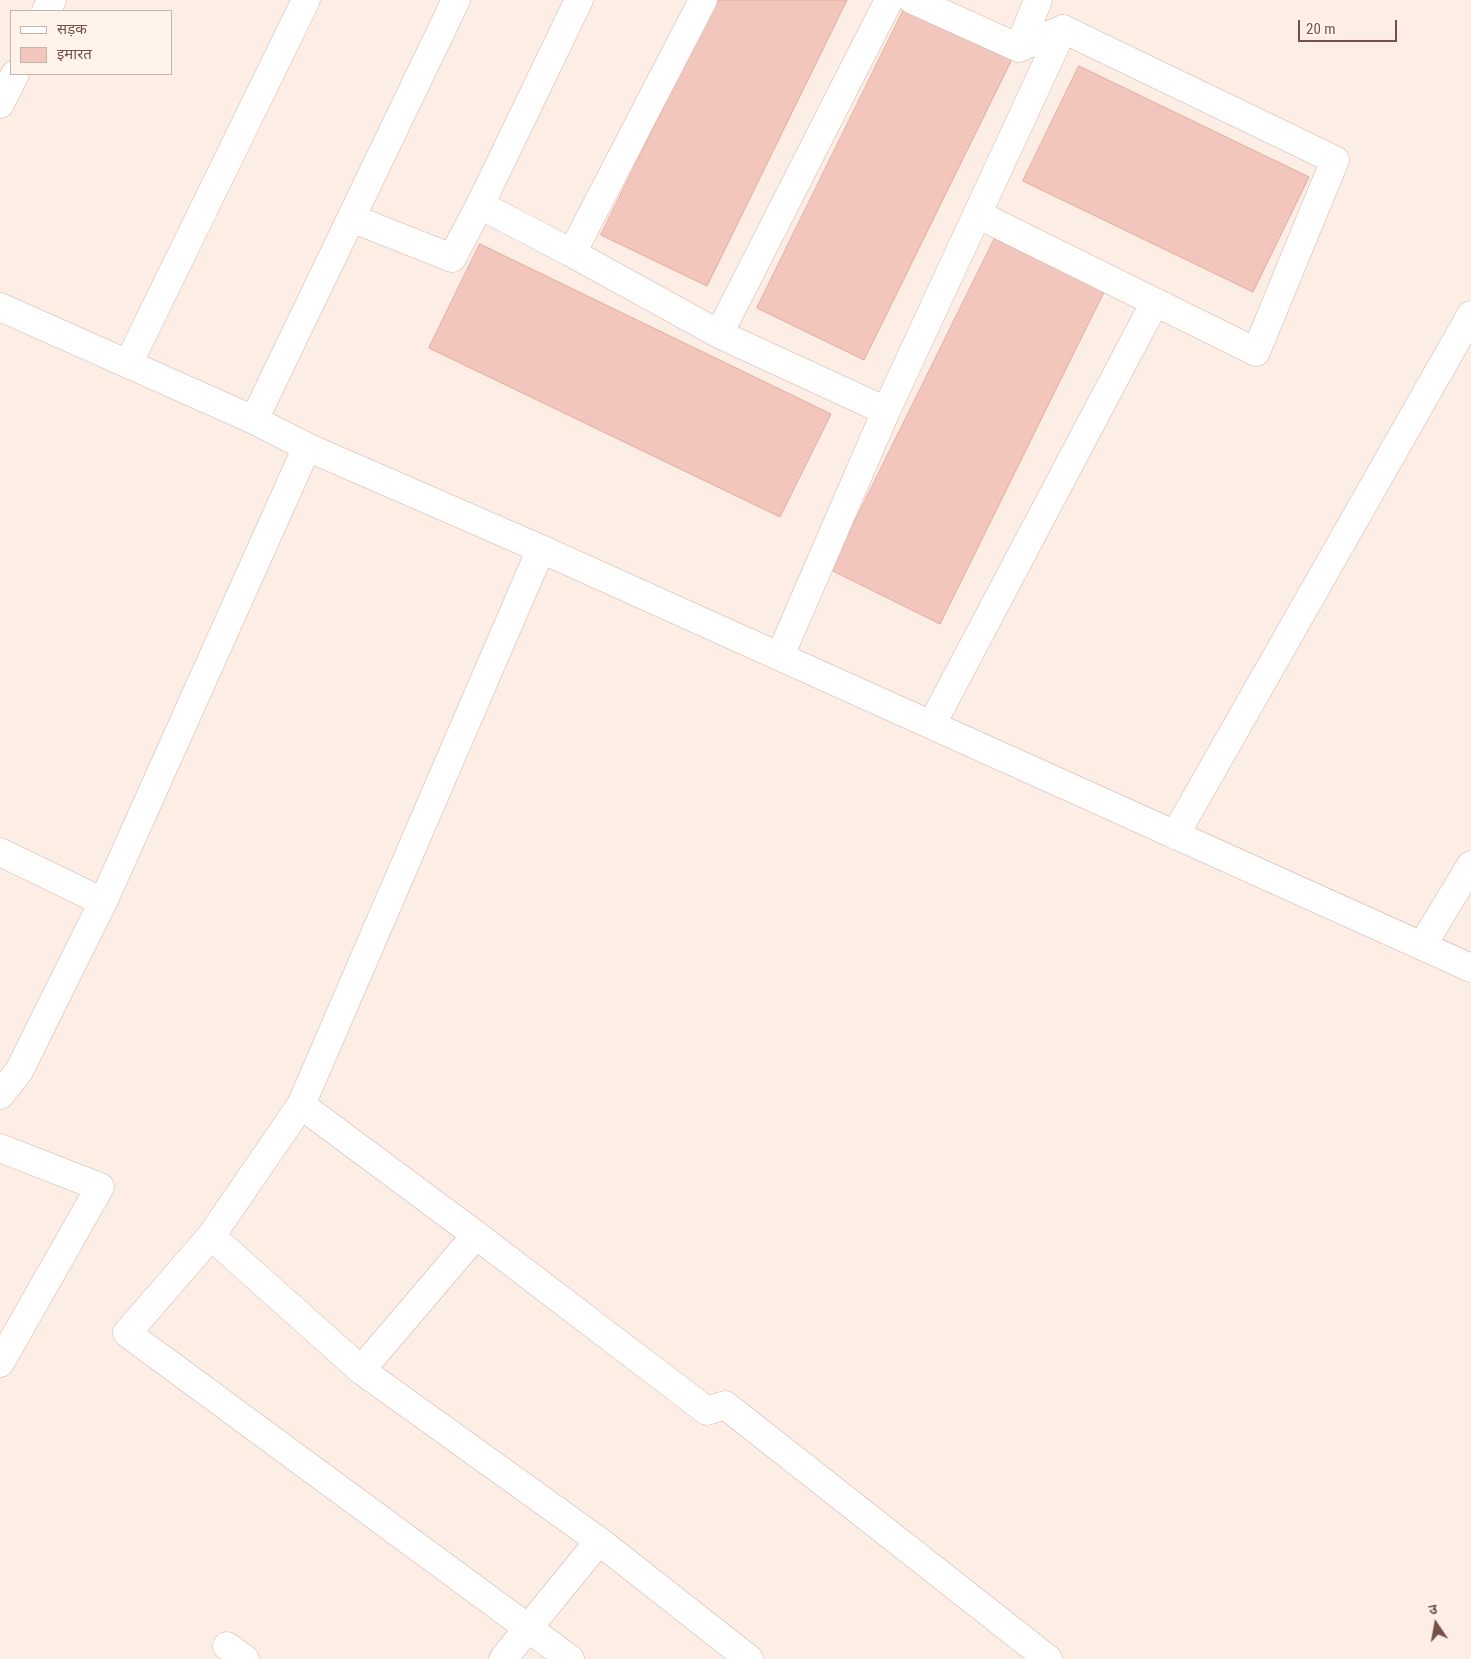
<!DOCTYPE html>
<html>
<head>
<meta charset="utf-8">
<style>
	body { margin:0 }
	#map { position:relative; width:1471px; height:1659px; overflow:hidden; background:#fceee4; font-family:"Roboto Condensed","Noto Sans Devanagari",sans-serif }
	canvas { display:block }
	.legend { position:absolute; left:10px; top:10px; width:162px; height:65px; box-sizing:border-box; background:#fff3ea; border:1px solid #c8b2aa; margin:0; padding:6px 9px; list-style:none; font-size:15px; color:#755049 }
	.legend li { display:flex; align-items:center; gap:10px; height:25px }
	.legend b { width:25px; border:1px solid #c8b2aa }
	.north { position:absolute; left:1411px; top:1599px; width:50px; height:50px; -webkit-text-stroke:4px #fff3ea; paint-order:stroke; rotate:348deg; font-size:14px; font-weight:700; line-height:20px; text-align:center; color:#755049 }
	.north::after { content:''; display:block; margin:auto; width:18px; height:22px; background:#755049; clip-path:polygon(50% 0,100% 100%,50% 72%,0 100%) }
	.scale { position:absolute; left:1298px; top:20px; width:99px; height:22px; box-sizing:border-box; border:2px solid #755049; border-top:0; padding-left:6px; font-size:15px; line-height:18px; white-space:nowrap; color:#755049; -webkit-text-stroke:4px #fff3ea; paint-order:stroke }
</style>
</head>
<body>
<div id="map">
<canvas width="1471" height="1659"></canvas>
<ul class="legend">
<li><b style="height:6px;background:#fff"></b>सड़क</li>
<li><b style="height:14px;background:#f2c6bc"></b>इमारत</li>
</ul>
<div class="north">उ</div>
<div class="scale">20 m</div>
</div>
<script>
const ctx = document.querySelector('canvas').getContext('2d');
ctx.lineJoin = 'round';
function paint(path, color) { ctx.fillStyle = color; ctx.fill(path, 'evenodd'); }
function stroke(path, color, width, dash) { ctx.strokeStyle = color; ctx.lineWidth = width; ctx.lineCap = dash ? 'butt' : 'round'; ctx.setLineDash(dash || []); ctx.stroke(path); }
const building = new Path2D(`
	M717 0H847L707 286 601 235Z
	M908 1 1015 53 864 360 757 308Z
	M1079 66 1309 177 1253 292 1023 181Z
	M995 238 1104 292 940 624 831 570Z
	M480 244 831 414 780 517 429 348Z`);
const street = new Path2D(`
	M913 0 1019 48 1063 29 1335 160 1256 352 977 214
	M46 11 52 0
	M1019 48 1038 0
	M0 104 15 74
	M480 205 579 0
	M351 218 452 258 480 205 572 253 719 334 886 411
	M572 253 703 0
	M719 334 889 0
	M128 364 306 0
	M254 420 456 0
	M541 549 301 1105 211 1236 127 1333 570 1659
	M780 656 886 411 1063 29
	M932 724 1155 302
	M1175 835 1471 315
	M0 852 103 902
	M1422 946 1471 865
	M0 1095 19 1071 103 902 307 447
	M301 1105 476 1235 707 1411 725 1405 1048 1659
	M0 1148 100 1187 0 1363
	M211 1236 361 1370 599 1541 749 1659
	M361 1370 476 1235
	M227 1646 245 1659
	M503 1659 599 1541`);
const secondary = new Path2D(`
	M0 307 254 420 307 447 541 549 1471 968`);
paint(building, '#f2c6bc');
stroke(building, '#e5a99c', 1);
stroke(street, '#d0b6ad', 29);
stroke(secondary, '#d3b4ab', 29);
stroke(street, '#fff', 28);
stroke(secondary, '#fff', 28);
</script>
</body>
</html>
